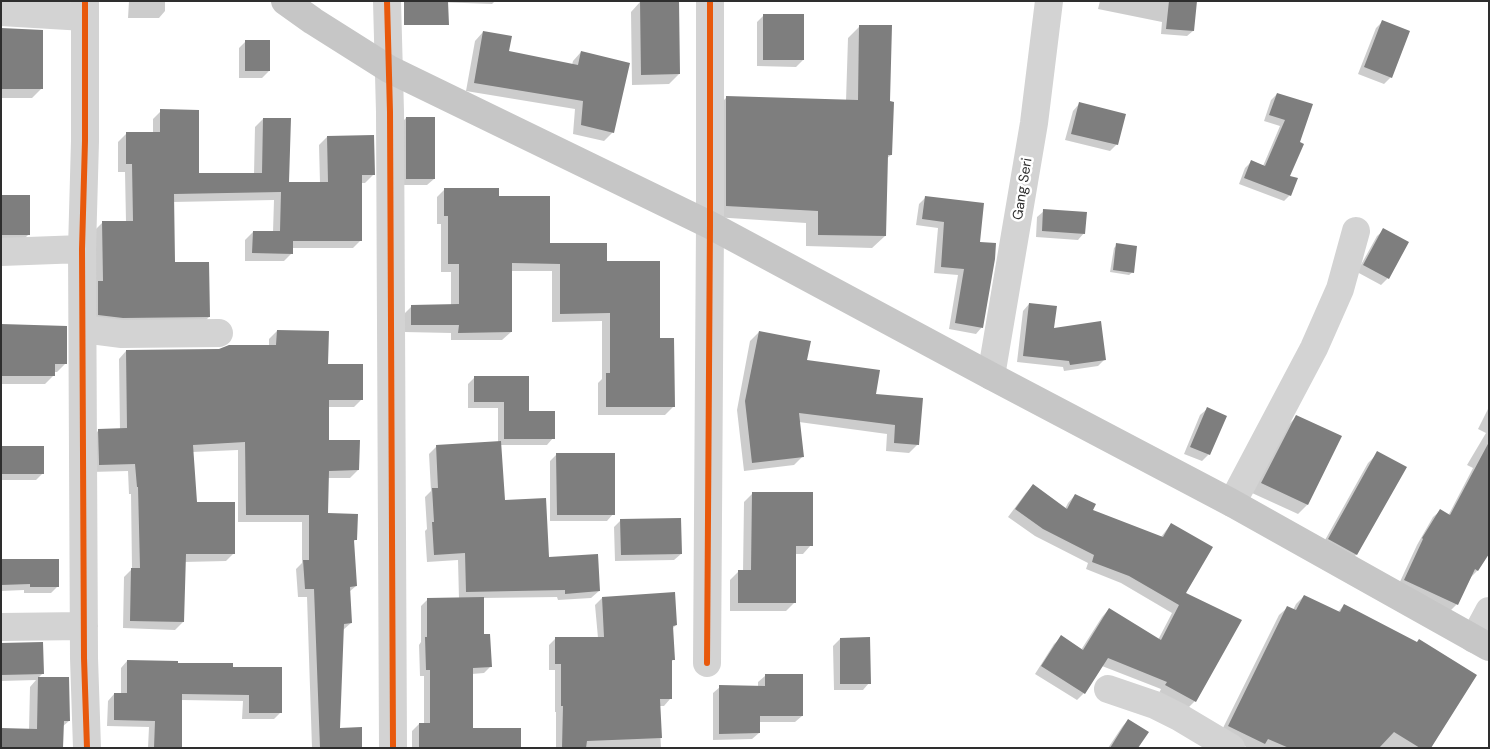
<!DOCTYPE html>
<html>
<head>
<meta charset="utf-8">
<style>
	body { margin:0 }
	#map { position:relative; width:1490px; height:749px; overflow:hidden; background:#fff; font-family:"DM Sans",sans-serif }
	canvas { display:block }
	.frame { position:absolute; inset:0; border:2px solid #2e2e2e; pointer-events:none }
</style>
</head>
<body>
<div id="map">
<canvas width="1490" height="749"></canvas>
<div class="frame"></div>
</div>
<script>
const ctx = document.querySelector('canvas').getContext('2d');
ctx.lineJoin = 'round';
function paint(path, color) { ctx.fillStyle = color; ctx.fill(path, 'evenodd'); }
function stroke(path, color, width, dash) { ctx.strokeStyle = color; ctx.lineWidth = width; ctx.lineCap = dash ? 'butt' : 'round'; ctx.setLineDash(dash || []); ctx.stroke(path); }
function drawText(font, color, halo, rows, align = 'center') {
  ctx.font = font + ' "DM Sans",sans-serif'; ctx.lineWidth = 5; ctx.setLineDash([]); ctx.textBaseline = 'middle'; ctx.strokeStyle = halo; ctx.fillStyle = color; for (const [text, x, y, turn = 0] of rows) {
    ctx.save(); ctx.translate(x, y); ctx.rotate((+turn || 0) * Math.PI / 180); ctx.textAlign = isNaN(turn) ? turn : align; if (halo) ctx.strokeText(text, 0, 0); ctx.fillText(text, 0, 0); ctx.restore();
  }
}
const shadow = new Path2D(`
	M129 1H165V11L159 18H128Z
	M409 1H495L492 4Z
	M1100 1H1196L1193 31 1187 36 1161 34 1162 22 1098 9Z
	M640 2 679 74 669 84 632 85 631 12Z
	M764 15 803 60 796 67 757 66V22Z
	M1382 22 1391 77 1384 84 1358 74 1376 28Z
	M860 26 889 103 891 155 886 159 885 236 872 248 806 246V223L714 217V110L726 98 846 101 848 38Z
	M1 30 42 88 32 98H1Z
	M483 32 508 52 572 65 573 61 581 52 613 132 604 141 573 134 575 109 466 91 475 41Z
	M246 41 269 71 262 78H239V48Z
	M1277 94 1311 105 1289 176 1290 195 1284 201 1239 184 1245 168 1251 162 1263 166 1280 126 1264 121 1271 100Z
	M1079 104 1117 144 1110 151 1065 140 1073 111Z
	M161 111 198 175 254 174 255 127 263 119 288 183H320L319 145 327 137 373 175 365 183H361V240L353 248H292V253L284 261H245V240L253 232H273L274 200 173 202 174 263 209 317 201 325 90 323 95 230 103 222H126L125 172H118V142L126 134 153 133V119Z
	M406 118 434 179 427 185H400L399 125Z
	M445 189 498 197 549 244 605 262 658 340 673 407 665 415H598V383L602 379V321L552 322V271H510L511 332 502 340H451V333L404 332V314L412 306H451V272H441V224H437V197Z
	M1 196 29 234 22 241H1Z
	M925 198 979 243 982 327 976 334 949 329 958 275 934 273 938 228 916 225 919 204Z
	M1044 211 1084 233 1078 240 1036 237 1037 217Z
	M1384 230 1388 278 1381 285 1357 272 1377 236Z
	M1117 245 1133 272 1129 275 1110 272 1114 248Z
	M1029 304 1053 329 1105 359 1098 366 1064 371 1063 367 1017 362 1023 311Z
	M1 326 66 363 57 372H54V375L45 384H1Z
	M277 331 326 365 361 400 354 407H328V441L358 470 350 478H328L327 515 356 539 353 542 356 586 349 592 351 623 343 630 339 730 361 748H312L307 597H298L296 569 302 563V522H238V450L192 452 196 504 234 553 226 561 184 562 183 622 175 630 123 628 124 577 132 569 131 494H129L128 471 91 472V438L99 430H120L119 359 126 351 219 350 269 347V339Z
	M759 332 805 362 875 395 918 444 909 453 886 451 887 434 799 422 803 456 794 465 744 471 737 410 750 341Z
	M475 377 528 412 553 438 547 445H500L504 502 548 558 599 591 591 598 558 600 557 597 483 598V635L490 667 484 673 472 674V729L520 748H412V731L419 724H424V676H420L419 645 421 642V606L428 599H459L458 560 427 562 425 531 427 529 425 497 431 491 429 454 437 446 498 443V408H468V384Z
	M1489 407V551L1477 571 1471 577 1457 604 1450 611 1398 586 1417 545 1433 517 1440 511 1448 516 1473 468 1467 465 1486 433 1478 429Z
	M1207 409 1209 454 1202 461 1184 454 1200 415Z
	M1297 416 1307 505 1298 514 1252 493 1287 426Z
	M1 447 43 473 36 480H1Z
	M1378 453 1356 555 1346 564 1320 549 1368 463Z
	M557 454 613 514 607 521H550V461Z
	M1033 486 1065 509 1068 503 1075 495 1092 511 1161 537 1171 524 1184 593 1240 621 1195 701 1187 709 1159 693 1161 689 1102 666 1084 693 1077 700 1035 674 1054 644 1062 637 1081 650 1102 617 1109 609 1158 640 1172 613 1121 583 1086 569 1088 563 1035 536 1008 517 1026 493Z
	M752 494 811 545 803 554H795V602L786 611H730V580L738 572H743L744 502Z
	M621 520 681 554 674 560 615 561 614 527Z
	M1 561 57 587 51 593H24V590L1 591Z
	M1304 596 1338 612 1344 605 1430 748H1248L1220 734 1279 615 1288 607 1293 610 1296 604Z
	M602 598 676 625 672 629 674 659 670 663V699L664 706H659L661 748H556V712H555V670H549V645L555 639 598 638 595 605Z
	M840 639 869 683 863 690H834L833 646Z
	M1 644 43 673 38 678 69 721 62 727 29 730 30 687 36 680 1 681Z
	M127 661 232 668 280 713 274 719H242L243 701 181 700V748H148L149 727 107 726 108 701 114 694H121V668Z
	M765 676 802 716 795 722H759V733L752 739 713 740V693L720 687H758V682Z
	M1128 720 1137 748H1108L1122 727Z`);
const building = new Path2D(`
	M404 1H448L449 25H404Z
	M640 1H679L680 74 641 75Z
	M1169 1H1197L1194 31 1166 29Z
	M763 14H804V60H763Z
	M1382 20 1410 31 1392 78 1364 67Z
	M859 25H892L890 101 894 102 892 155H888L886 236 818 235V211L726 206V96L858 100Z
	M1 28 43 30V89H1Z
	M483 31 512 36 509 51 578 65 581 51 630 63 614 133 581 125 583 101 474 83Z
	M245 40H270V71H245Z
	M1277 93 1313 104 1300 142 1304 144 1290 176 1298 178 1291 196 1244 178 1251 160 1265 166 1285 120 1269 115Z
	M1079 102 1126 114 1118 145 1071 134Z
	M160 109 199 110V173H262L263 118H291L289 182H328L327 136 374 135 375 175H362V241H293V254L252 253 253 231H280L281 192 174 194 175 262H209L210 317 123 318 98 315V281H103L102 221H133L132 164H126V132H160Z
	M406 117H435V179H406Z
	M444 188H499V196H550V243H607V261H660V338H674L675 407H606V373H610V313L560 314V264L512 263V332L458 333 459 325H411V305L459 304V264H448V216H444Z
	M1 195H30V235H1Z
	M925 196 984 203 980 242 996 243 995 259 983 328 955 323 964 269 941 267 944 222 922 219Z
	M1043 209 1087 212 1085 234 1042 231Z
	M1383 228 1409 242 1389 279 1363 265Z
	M1116 243 1137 246 1134 273 1113 270Z
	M1029 303 1057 306 1054 328 1101 321 1106 360 1070 365 1069 361 1023 356Z
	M1 324 67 326V364H55V376H1Z
	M277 330 329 331 328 364H363V400H329V440H360L359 470 329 471 328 513 358 514 357 540H354L357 586 350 587 352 623 344 624 340 728 362 727V748H320L314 589H305L303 560H309V515H246L245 442 193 445 197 502H235V554H186L184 622 130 621 131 568H140L138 487H137L135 464 99 465V462L98 429 127 428 126 350 219 349 229 345H276Z
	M759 331 811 341 807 360 880 370 876 394 923 398 919 445 894 443 895 425 799 413 804 457 752 463 745 401Z
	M474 376H529V411H555V439H504V402H474Z
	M1207 407 1227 416 1210 455 1190 447Z
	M1296 415 1342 436 1308 505 1261 483Z
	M501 441 505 500 546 498 549 557 598 554 600 591 565 594V590L466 592 465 553 434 555 432 522H434L432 488H438L436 445Z
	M1489 442V554L1478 571 1475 569 1458 605 1404 580 1423 539 1422 538 1440 509 1450 515Z
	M1 446H44V474H1Z
	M1377 451 1407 467 1357 555 1328 539Z
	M556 453H615V515H557Z
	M1033 484 1067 509 1075 494 1096 504 1093 510 1163 537 1171 523 1213 547 1186 593 1242 620 1196 702 1165 685 1167 682 1108 658 1085 694 1041 666 1061 635 1083 650 1109 608 1161 640 1179 605 1129 576 1092 562 1094 555 1043 529 1015 509Z
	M752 492H813V546H796V603H738V570H751Z
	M681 518 682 554 621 555 620 519Z
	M1 559H59V587H30V584L1 585Z
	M675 592 677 625 673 626 675 660H672V699H660L662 738 587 741 586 748H562L563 706H561V664H555V637H604L602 597Z
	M1304 595 1340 612 1344 604 1417 642 1419 639 1477 675 1431 748H1420L1394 732 1379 748H1289L1268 739 1265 744 1228 726 1287 606 1296 610Z
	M484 597V634H490L492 667 473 668V728H521V748H419V723H430V670H426L425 637H427V598Z
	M870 637 871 684H840V638Z
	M43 642 44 674 1 675V643Z
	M127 660 178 661V663H233V667H282V713H249V695L182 694V748H154L155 721 114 720V693H127Z
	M765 674H803V716H760V733L719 734V685L765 686Z
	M38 677H69L70 721H64L63 748H1V728L37 729Z
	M1128 719 1149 732 1138 748H1110Z`);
const minor = new Path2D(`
	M85 1V141L82 249 84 658 87 748
	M387 1 390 112 393 748
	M1 12 85 17
	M1 252 82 249
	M83 329 122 334 219 333
	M991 376 1034 123 1049 1
	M1232 503 1314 348 1340 289 1356 231
	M1 627 84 626
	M1474 639 1489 611
	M707 663 710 225V1
	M1108 689 1155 705 1179 717 1231 748`);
const major = new Path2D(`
	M285 1 313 21 389 69 710 225 991 376 1232 503 1489 647`);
const cycleway = new Path2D(`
	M85 1V141L82 249 84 658 87 748
	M387 1 390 112 393 748
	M707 663 710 225V1`);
const streetNames = [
	["Gang Seri",1023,189,-81]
];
paint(shadow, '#0003');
paint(building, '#7e7e7e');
stroke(minor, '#d3d3d3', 28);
stroke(major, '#c6c6c6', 28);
stroke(cycleway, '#e8590c', 6);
drawText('14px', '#2e2e2e', '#fff', streetNames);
</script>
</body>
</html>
